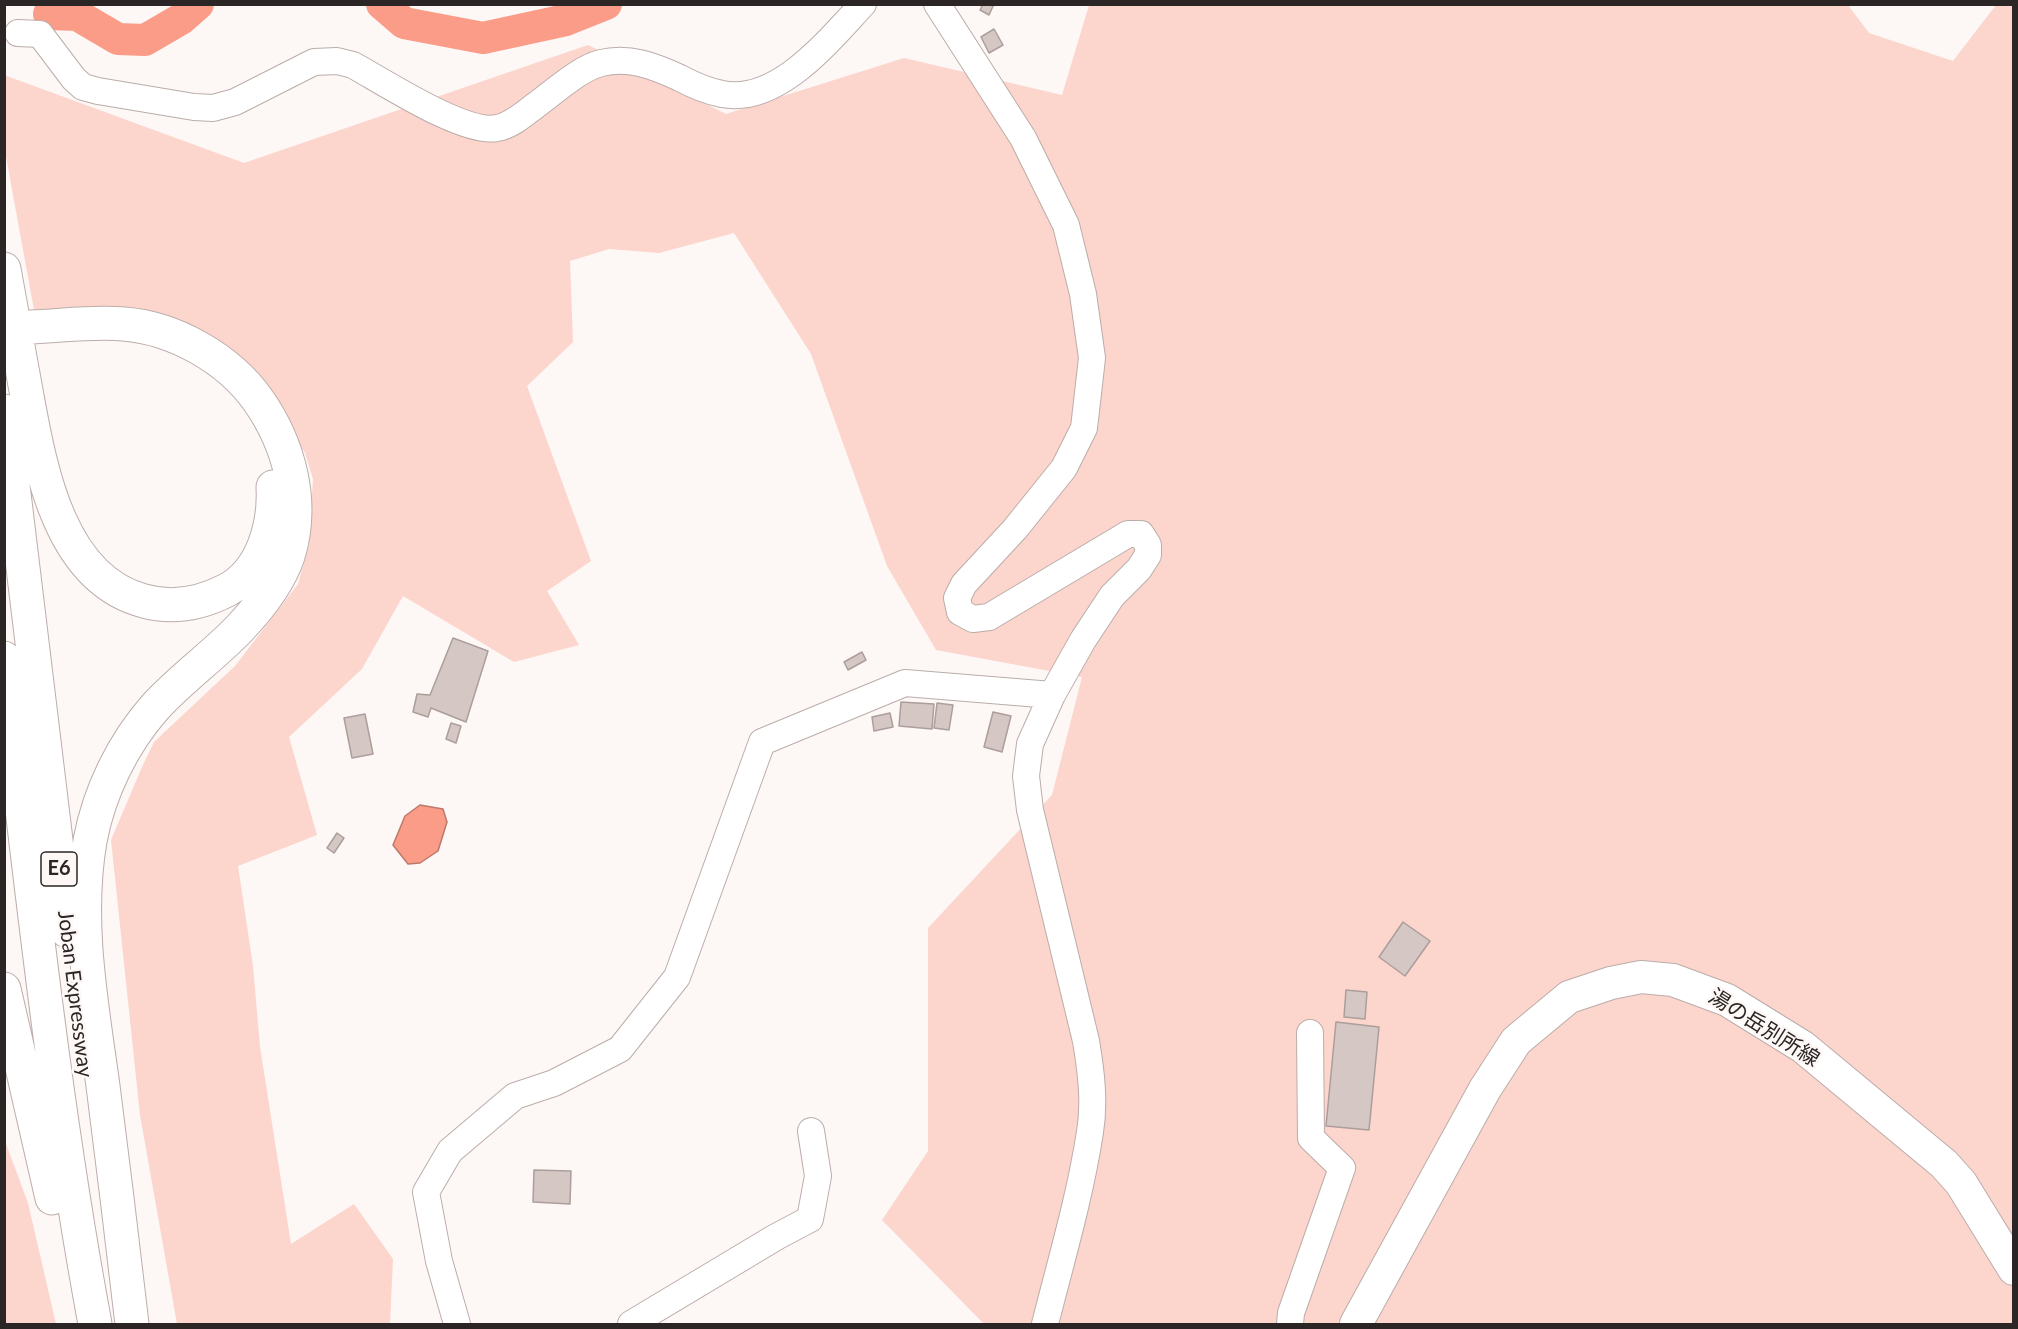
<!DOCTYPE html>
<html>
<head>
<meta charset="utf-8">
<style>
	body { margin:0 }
	#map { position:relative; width:2018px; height:1329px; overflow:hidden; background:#fdf7f6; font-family:Lato,sans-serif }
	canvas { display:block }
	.frame { position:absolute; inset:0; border:6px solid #2b2625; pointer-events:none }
</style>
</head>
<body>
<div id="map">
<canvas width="2018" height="1329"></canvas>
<div class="frame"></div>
</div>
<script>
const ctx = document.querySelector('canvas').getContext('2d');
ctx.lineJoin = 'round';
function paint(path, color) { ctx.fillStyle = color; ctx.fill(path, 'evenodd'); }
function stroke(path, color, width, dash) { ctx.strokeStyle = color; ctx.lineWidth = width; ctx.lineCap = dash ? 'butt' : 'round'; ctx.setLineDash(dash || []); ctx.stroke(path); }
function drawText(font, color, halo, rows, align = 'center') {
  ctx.font = font + ' Lato,"Noto Sans JP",sans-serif'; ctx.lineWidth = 5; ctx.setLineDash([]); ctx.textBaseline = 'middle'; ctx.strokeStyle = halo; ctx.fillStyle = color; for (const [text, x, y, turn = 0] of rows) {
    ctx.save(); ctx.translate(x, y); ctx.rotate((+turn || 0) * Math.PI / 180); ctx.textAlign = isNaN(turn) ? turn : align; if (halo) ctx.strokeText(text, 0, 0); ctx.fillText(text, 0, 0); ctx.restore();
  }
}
const green = new Path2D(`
	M1089 5H1848L1869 33 1953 61 1996 5H2013V1324H984L882 1220 928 1151V928L1052 795 1082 677 936 650 887 566 811 354 734 233 659 253 609 249 570 261 573 342 527 386 591 561 547 591 579 645 514 662 403 596 362 669 289 737 317 835 238 866 253 966 260 1047 291 1244 354 1204 393 1259 390 1324H177L140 1115 111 840 142 767 154 742 235 666 298 584 309 545 313 479 305 453 257 377 34 310 5 151 4 75 244 163 588 45 726 114 904 58 1062 95Z
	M5 1141 28 1203 56 1324H5Z`);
const water = new Path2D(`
	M420 805 443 809 447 822 438 851 420 863 408 864 393 845 405 816Z`);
const river = new Path2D(`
	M382 4 404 23 483 38 566 20 606 4
	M49 14 77 15 118 39 145 40 181 19 198 4`);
const building = new Path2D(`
	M983 4H994L989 15 980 10Z
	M994 29 1003 45 989 53 981 37Z
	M453 638 488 651 466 722 431 708 428 717 413 712 417 694 430 695Z
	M862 652 866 660 848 670 844 662Z
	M901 702 934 704 932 729 899 726Z
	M937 703 953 705 949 730 934 728Z
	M993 712 1011 716 1002 752 984 747Z
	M890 713 893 727 874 731 872 717Z
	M365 714 373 754 352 758 344 718Z
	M451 723 461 726 456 743 446 739Z
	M337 833 344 838 334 853 327 848Z
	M1403 922 1430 941 1405 976 1379 957Z
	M1346 990 1367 992 1365 1019 1344 1017Z
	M1336 1022 1379 1027 1369 1130 1326 1126Z
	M534 1170 571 1171 570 1204 533 1202Z`);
const minor = new Path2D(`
	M937 4 1023 138 1066 225 1083 294 1092 358 1084 428 1064 468 1015 529 964 584 957 598 960 612 973 619 989 617 1128 534H1141L1148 545V555L1139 569 1112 596 1083 640 1052 695 1030 744 1026 776 1030 810 1086 1041C1091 1071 1095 1102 1090 1132 1080 1197 1061 1261 1045 1324
	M18 33 40 34 74 79 83 87 98 91 194 107 213 108 235 102 314 62 337 61 353 65C384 82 465 135 497 128 511 126 524 114 536 105 554 92 580 68 601 63 629 56 654 66 680 78 693 85 707 91 722 94 778 105 829 40 863 4
	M457 1324 439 1261 426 1192 450 1151 515 1096 554 1083 620 1049 677 977 762 742 905 683 1052 695
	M631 1324 776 1237 810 1219 818 1176 811 1131
	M1290 1324 1291 1313 1342 1168 1311 1138 1310 1033`);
const major = new Path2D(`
	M1356 1324 1485 1089 1516 1041 1569 997 1611 983 1641 977 1673 980 1727 1000 1803 1047 1944 1164 1961 1183 2014 1269`);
const highway = new Path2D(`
	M4 269C11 308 18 347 25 385 39 460 56 578 144 601 173 609 200 604 227 590 263 571 275 524 273 487
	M30 327C61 326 93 321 124 324 175 328 229 359 258 400 289 444 305 502 288 556 279 583 259 608 239 629 213 656 182 678 156 706 123 743 99 792 90 841 76 923 92 1005 103 1086 113 1165 123 1245 132 1324
	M4 411 67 931
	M4 658C31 880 54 1104 95 1324
	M4 989 52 1198`);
const shields = [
	[59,869,36]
];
const shieldNames = [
	["E6",59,869]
];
const streetNames = [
	["Joban Expressway",75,994,83],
	["湯の岳別所線",1764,1028,32]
];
paint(green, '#fcd5cc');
paint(water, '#fa9c87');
stroke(water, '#bc796a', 1.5);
stroke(river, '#fa9c87', 32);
paint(building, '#d5c7c3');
stroke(building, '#ab9e9b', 1.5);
stroke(minor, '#bbadaa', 28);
stroke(major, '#bbadaa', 34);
stroke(highway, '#bbadaa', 35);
stroke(minor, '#fff', 26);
stroke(major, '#fff', 32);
stroke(highway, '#fff', 33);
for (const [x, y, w] of shields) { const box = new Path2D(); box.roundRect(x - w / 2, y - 17, w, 34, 4.5); ctx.fillStyle = '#fdf7f6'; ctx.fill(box); stroke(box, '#2b2625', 1.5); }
drawText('bold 20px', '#2b2625', null, shieldNames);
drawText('21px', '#2b2625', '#fdf7f6', streetNames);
</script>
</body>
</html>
